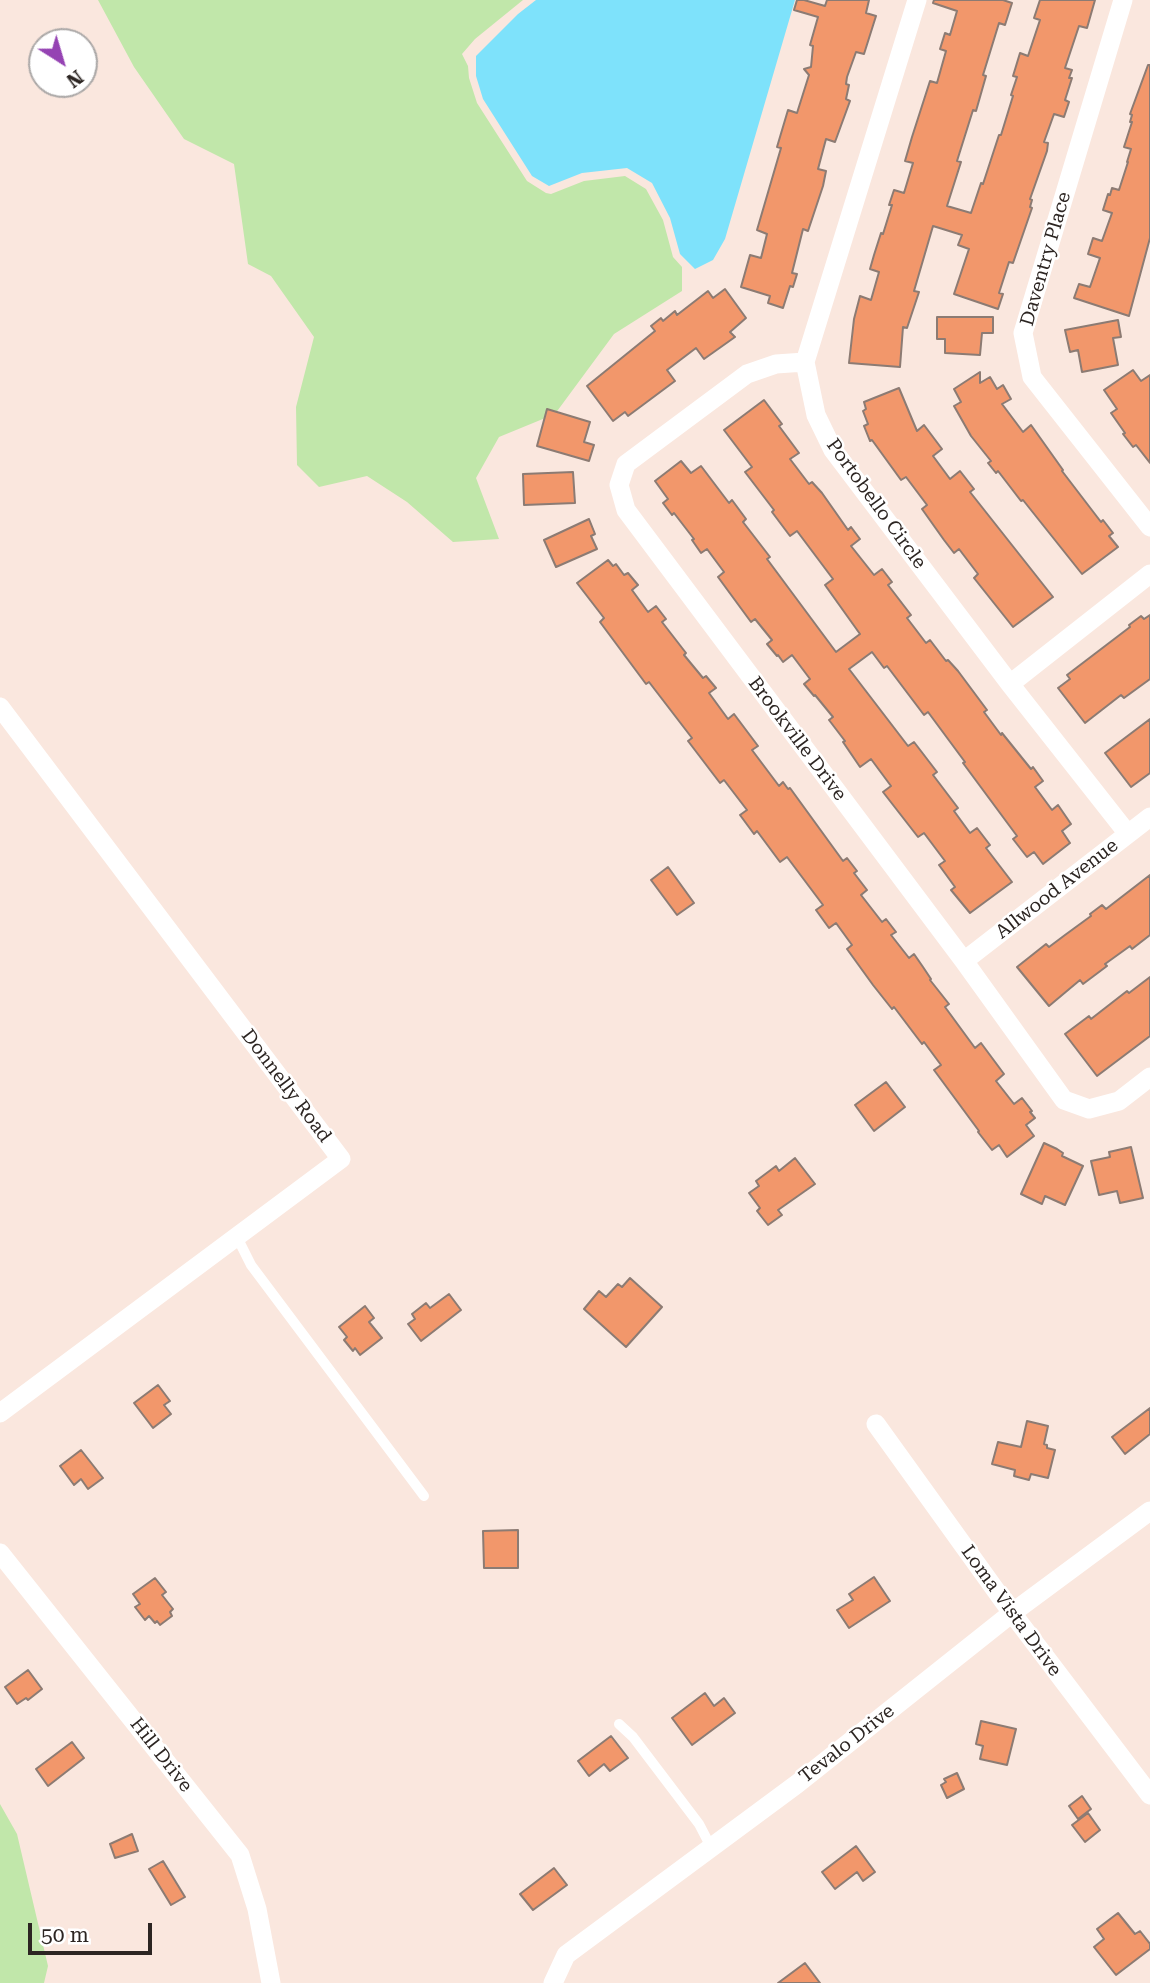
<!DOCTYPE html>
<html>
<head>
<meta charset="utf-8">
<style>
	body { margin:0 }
	#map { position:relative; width:1150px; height:1983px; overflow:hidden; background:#fae7de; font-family:"Roboto Serif",serif }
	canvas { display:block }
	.north { position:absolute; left:28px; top:28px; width:70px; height:70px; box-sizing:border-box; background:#fff; border:2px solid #aba8a7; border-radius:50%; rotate:143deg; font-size:19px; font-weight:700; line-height:28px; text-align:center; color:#2c2522 }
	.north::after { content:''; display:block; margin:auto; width:24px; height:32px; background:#9543b3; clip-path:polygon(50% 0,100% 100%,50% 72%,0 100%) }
	.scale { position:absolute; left:28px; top:1923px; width:124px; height:32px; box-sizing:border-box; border:4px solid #2c2522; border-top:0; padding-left:9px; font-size:21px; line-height:24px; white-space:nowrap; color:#2c2522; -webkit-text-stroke:5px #fff; paint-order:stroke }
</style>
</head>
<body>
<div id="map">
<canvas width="1150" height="1983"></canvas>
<div class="north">N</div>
<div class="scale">50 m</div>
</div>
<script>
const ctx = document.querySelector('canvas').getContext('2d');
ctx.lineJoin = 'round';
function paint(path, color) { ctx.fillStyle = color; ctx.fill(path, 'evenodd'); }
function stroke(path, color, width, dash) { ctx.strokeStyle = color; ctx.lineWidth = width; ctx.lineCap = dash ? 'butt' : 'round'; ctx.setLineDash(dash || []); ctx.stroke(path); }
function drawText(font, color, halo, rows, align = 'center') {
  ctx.font = font + ' "Roboto Serif",serif'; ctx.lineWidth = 5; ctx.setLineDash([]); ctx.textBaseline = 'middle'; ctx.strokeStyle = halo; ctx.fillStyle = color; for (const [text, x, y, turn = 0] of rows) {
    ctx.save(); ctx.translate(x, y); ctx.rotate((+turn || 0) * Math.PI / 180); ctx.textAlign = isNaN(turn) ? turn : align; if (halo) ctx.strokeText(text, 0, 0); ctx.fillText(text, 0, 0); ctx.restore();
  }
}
const green = new Path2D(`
	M98 0H523L475 39 462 54 468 66 469 78 477 103 527 181 546 193 551 194 584 181 625 176 646 189 663 220 673 257 682 267V291L614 334 555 414 499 437 476 478 499 539 453 542 407 502 367 476 319 487 297 465 296 407 314 337 271 276 248 264 234 164 184 139 134 67Z
	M0 1804 17 1834 48 1966 44 1983H0Z`);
const water = new Path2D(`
	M536 0H795L725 239 713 260 695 269 680 254 670 218 652 183 627 168 582 173 549 186 532 176 483 99 476 76V56L518 14Z`);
const building = new Path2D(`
	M797 0H804L825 6 827 0H869L866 13 876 16 864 54 856 52 847 77 846 84 849 85 846 99 850 101 835 142 826 139 818 169 826 171 823 186 808 231 803 229 792 273 797 274 793 287 790 286 783 308 768 303 770 296 741 287 750 255 761 258 767 234 757 230 781 148 777 147 788 110 797 113 809 75 804 69 811 67 813 46 810 45 818 17 794 10Z
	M934 0H1003L1012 3 1005 25 999 23 983 75 986 76 976 111 973 110 957 161 961 162 947 206 971 213 981 183 983 184 999 135H1001L1013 96 1011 95 1017 77 1013 76 1020 53 1028 56 1040 20 1034 18 1040 0H1095L1087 28 1079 26 1065 68 1072 70 1069 78H1072L1065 100 1069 102 1064 117 1054 114 1044 142 1048 143 1047 151 1030 199 1032 200 1030 207 1032 208 1013 263 1009 262 999 293 1003 294 998 309 954 294 969 249 958 245 962 235 933 226 914 291 919 292 907 328 903 327 900 367 849 363 854 319 860 296 871 300 879 272 870 269 874 255 881 233 883 234 892 205H889L894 190 904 193 913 163 905 161 912 137 930 81 937 83 946 51 940 49 945 33 950 35 957 11 933 3Z
	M1148 65H1150V238L1129 316 1074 298 1079 284 1090 287 1100 258 1088 254 1093 238 1102 241 1112 213 1103 210 1108 194 1110 195 1112 188 1119 190 1128 162H1127L1131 149 1124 147 1132 122H1130L1132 115 1130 114Z
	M725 289 746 318 730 332 735 337 704 359 696 348 667 370 675 381 628 416 625 412 613 421 587 386 655 331 651 326 661 318 663 321 675 311 677 315 708 291 713 298Z
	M937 317H993V333H982L980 355 945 353V339H937Z
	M1118 320 1121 337 1113 338 1118 365 1082 372 1078 350 1070 352 1065 330Z
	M1133 370 1141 381 1150 375V463L1136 445 1133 447 1123 434 1125 433 1111 413 1117 409 1104 390Z
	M980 372V383L990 377 997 389 1003 385 1011 399 1002 404 1023 432 1031 425 1063 470 1062 471 1101 522 1103 520 1113 533 1109 536 1118 547 1082 574 1023 500 1021 501 998 471 996 473 988 463 991 461 971 436 954 406 961 402 954 389Z
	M899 388 917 431 924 425 942 449 933 456 950 479 960 471 974 489 970 492 1053 597 1013 627 974 578 978 574 959 549 954 553 944 540 922 509 927 505 906 477 901 480 872 440 870 441 864 426 868 424 863 411 866 409 864 402Z
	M764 400 782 424 779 426 799 453 790 459 809 484 812 482 822 493 848 530 851 527 860 539 851 546 874 575 882 569 892 582 888 585 911 615 907 618 926 643 930 640 946 661 948 660 958 671 987 710 984 712 1001 735 1002 733 1031 769 1033 767 1043 781 1035 787 1052 810 1058 805 1071 824 1062 831 1070 843 1043 864 1034 852 1027 857 1013 839 1017 836 963 763 965 762 928 712 924 715 887 666 884 668 872 652 849 669 908 746 914 742 937 772 933 775 958 808 954 811 970 833 977 828 990 845 986 848 1012 882 970 913 951 890 955 887 939 865 945 861 924 833 918 837 883 792 891 786 871 759 860 767 843 742 845 741 829 720 833 717 815 695 814 696 804 684 810 679 792 655 783 662 778 655 777 656 767 644 772 640 755 619 751 622 718 577 724 572 707 549 701 553 692 540 694 539 674 513 672 515 663 503 668 499 655 481 681 461 691 473 701 466 729 503 732 500 746 519 743 522 770 557 767 559 836 652 860 634 825 585 833 579 797 531 790 536 772 512 774 510 745 472 752 467 724 430Z
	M547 409 590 422 584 442 594 445 589 461 537 446Z
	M573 472 575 503 524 505 523 474Z
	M589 519 595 534 591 536 597 549 556 567 544 540Z
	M608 560 613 566 616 564 624 575 628 573 638 585 632 590 648 612 656 606 666 619 662 622 686 653 684 655 703 678 706 676 716 688 709 693 728 719 734 714 758 746 752 750 779 786 783 782 788 789 790 788 843 861 847 858 857 871 854 873 867 890 861 895 882 922 886 919 896 932 891 935 909 958 914 954 923 967 931 979 930 980 949 1004 945 1007 975 1048 981 1043 1004 1074 996 1081 1014 1104 1022 1098 1032 1111 1030 1112 1035 1118 1026 1125 1034 1136 1007 1157 999 1145 992 1150 978 1132 979 1131 934 1070 941 1065 924 1042 922 1044 894 1007 892 1009 873 985 847 949 852 945 836 923 829 928 816 910 823 905 787 857 780 862 757 831 754 834 740 815 747 810 724 780 720 783 688 741 692 738 649 682 646 684 600 622 604 618 577 583Z
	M1150 615V679L1124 698 1121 695 1085 723 1058 688 1070 679 1067 675 1130 627 1129 625 1141 616 1144 619Z
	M1150 719V773L1131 787 1105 753Z
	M668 867 694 903 677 915 651 880Z
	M1150 875V935L1132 949 1130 946 1105 964 1107 966 1083 984 1080 980 1049 1006 1017 967 1046 944 1049 947 1065 935 1091 916 1090 914 1102 905 1106 909Z
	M1150 977V1036L1097 1076 1065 1034 1089 1016 1091 1019 1127 991 1129 993Z
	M886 1082 905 1107 874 1131 855 1105Z
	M1044 1143 1057 1149 1063 1153 1062 1156 1083 1166 1065 1205 1045 1196 1042 1204 1021 1194Z
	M1131 1147 1143 1198 1120 1203 1117 1191 1099 1195 1091 1161 1110 1157 1109 1152Z
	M795 1158 815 1184 778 1210 782 1215 768 1225 757 1211 760 1208 749 1193 759 1186 756 1181 776 1166 779 1171Z
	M630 1278 662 1307 626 1347 584 1309 599 1291 606 1297 618 1284 622 1287Z
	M449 1294 461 1310 421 1341 408 1324 415 1319 412 1314 426 1303 430 1308Z
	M365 1306 374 1318 369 1322 382 1338 360 1355 355 1348 353 1351 344 1340 347 1337 339 1327Z
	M158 1385 170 1401 164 1405 171 1414 153 1428 134 1403Z
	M1150 1408V1434L1125 1454 1112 1437Z
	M1027 1421 1048 1426 1044 1444 1047 1445V1448L1055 1450 1048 1478 1031 1474 1029 1480 1014 1476 1015 1470 992 1464 998 1442 1021 1447Z
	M81 1450 103 1478 88 1489 81 1479 74 1485 60 1466Z
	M518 1530V1568H484L483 1531Z
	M874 1577 890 1601 849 1628 837 1610 853 1600 849 1594Z
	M155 1578 166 1592 162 1595 173 1609 170 1612 172 1616 160 1625 157 1621 155 1623 149 1616 145 1620 135 1607 140 1604 133 1594Z
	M28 1670 42 1689 28 1700 26 1698 17 1704 5 1687Z
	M705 1693 714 1706 724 1698 735 1713 692 1745 672 1718Z
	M981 1721 1016 1729 1007 1765 980 1759 983 1746 976 1744Z
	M611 1736 628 1758 610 1771 604 1764 589 1776 578 1761Z
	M72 1742 84 1758 48 1786 36 1769Z
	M957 1773 964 1789 947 1798 941 1785 946 1782 944 1779Z
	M1082 1796 1091 1809 1078 1819 1069 1806Z
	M1088 1813 1100 1830 1085 1842 1072 1825Z
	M132 1834 138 1851 115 1858 110 1844Z
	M856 1846 875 1872 863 1881 857 1872 835 1889 822 1872Z
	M163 1861 185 1897 171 1905 149 1869Z
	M554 1868 567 1885 533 1910 520 1894Z
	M1118 1913 1135 1934 1140 1931 1150 1944V1949L1116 1975 1094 1947 1104 1939 1097 1929Z
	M805 1963 820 1983H778Z`);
const lane = new Path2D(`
	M237 1237 251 1265 424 1496
	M619 1724 633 1737 699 1824 711 1847`);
const street = new Path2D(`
	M917 0 805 362 816 415 833 450 1010 684 1128 834
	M1123 0 1023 333 1032 377 1150 527
	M805 362 776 364 747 374 626 464 619 485 626 510 964 961 1064 1100 1089 1109 1119 1101 1150 1077
	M1010 684 1150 574
	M0 707 341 1159 0 1413
	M964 961 1150 817
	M876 1424 1012 1613 1150 1795
	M0 1553 240 1855 257 1909 271 1983
	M553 1983 566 1955 797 1784 1012 1613 1150 1511`);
const streetNames = [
	["Daventry Place",1046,259,-74],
	["Portobello Circle",876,504,54],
	["Brookville Drive",797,739,53],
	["Allwood Avenue",1057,889,-38],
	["Donnelly Road",286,1086,53],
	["Loma Vista Drive",1011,1611,54],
	["Tevalo Drive",847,1744,-38],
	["Hill Drive",161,1755,52]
];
paint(green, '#c1e7aa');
paint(water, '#7ee2fb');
paint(building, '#f2976b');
stroke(building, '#8c7b73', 2);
stroke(lane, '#fff', 10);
stroke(street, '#fff', 19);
drawText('19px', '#2c2522', '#fff', streetNames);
</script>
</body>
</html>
